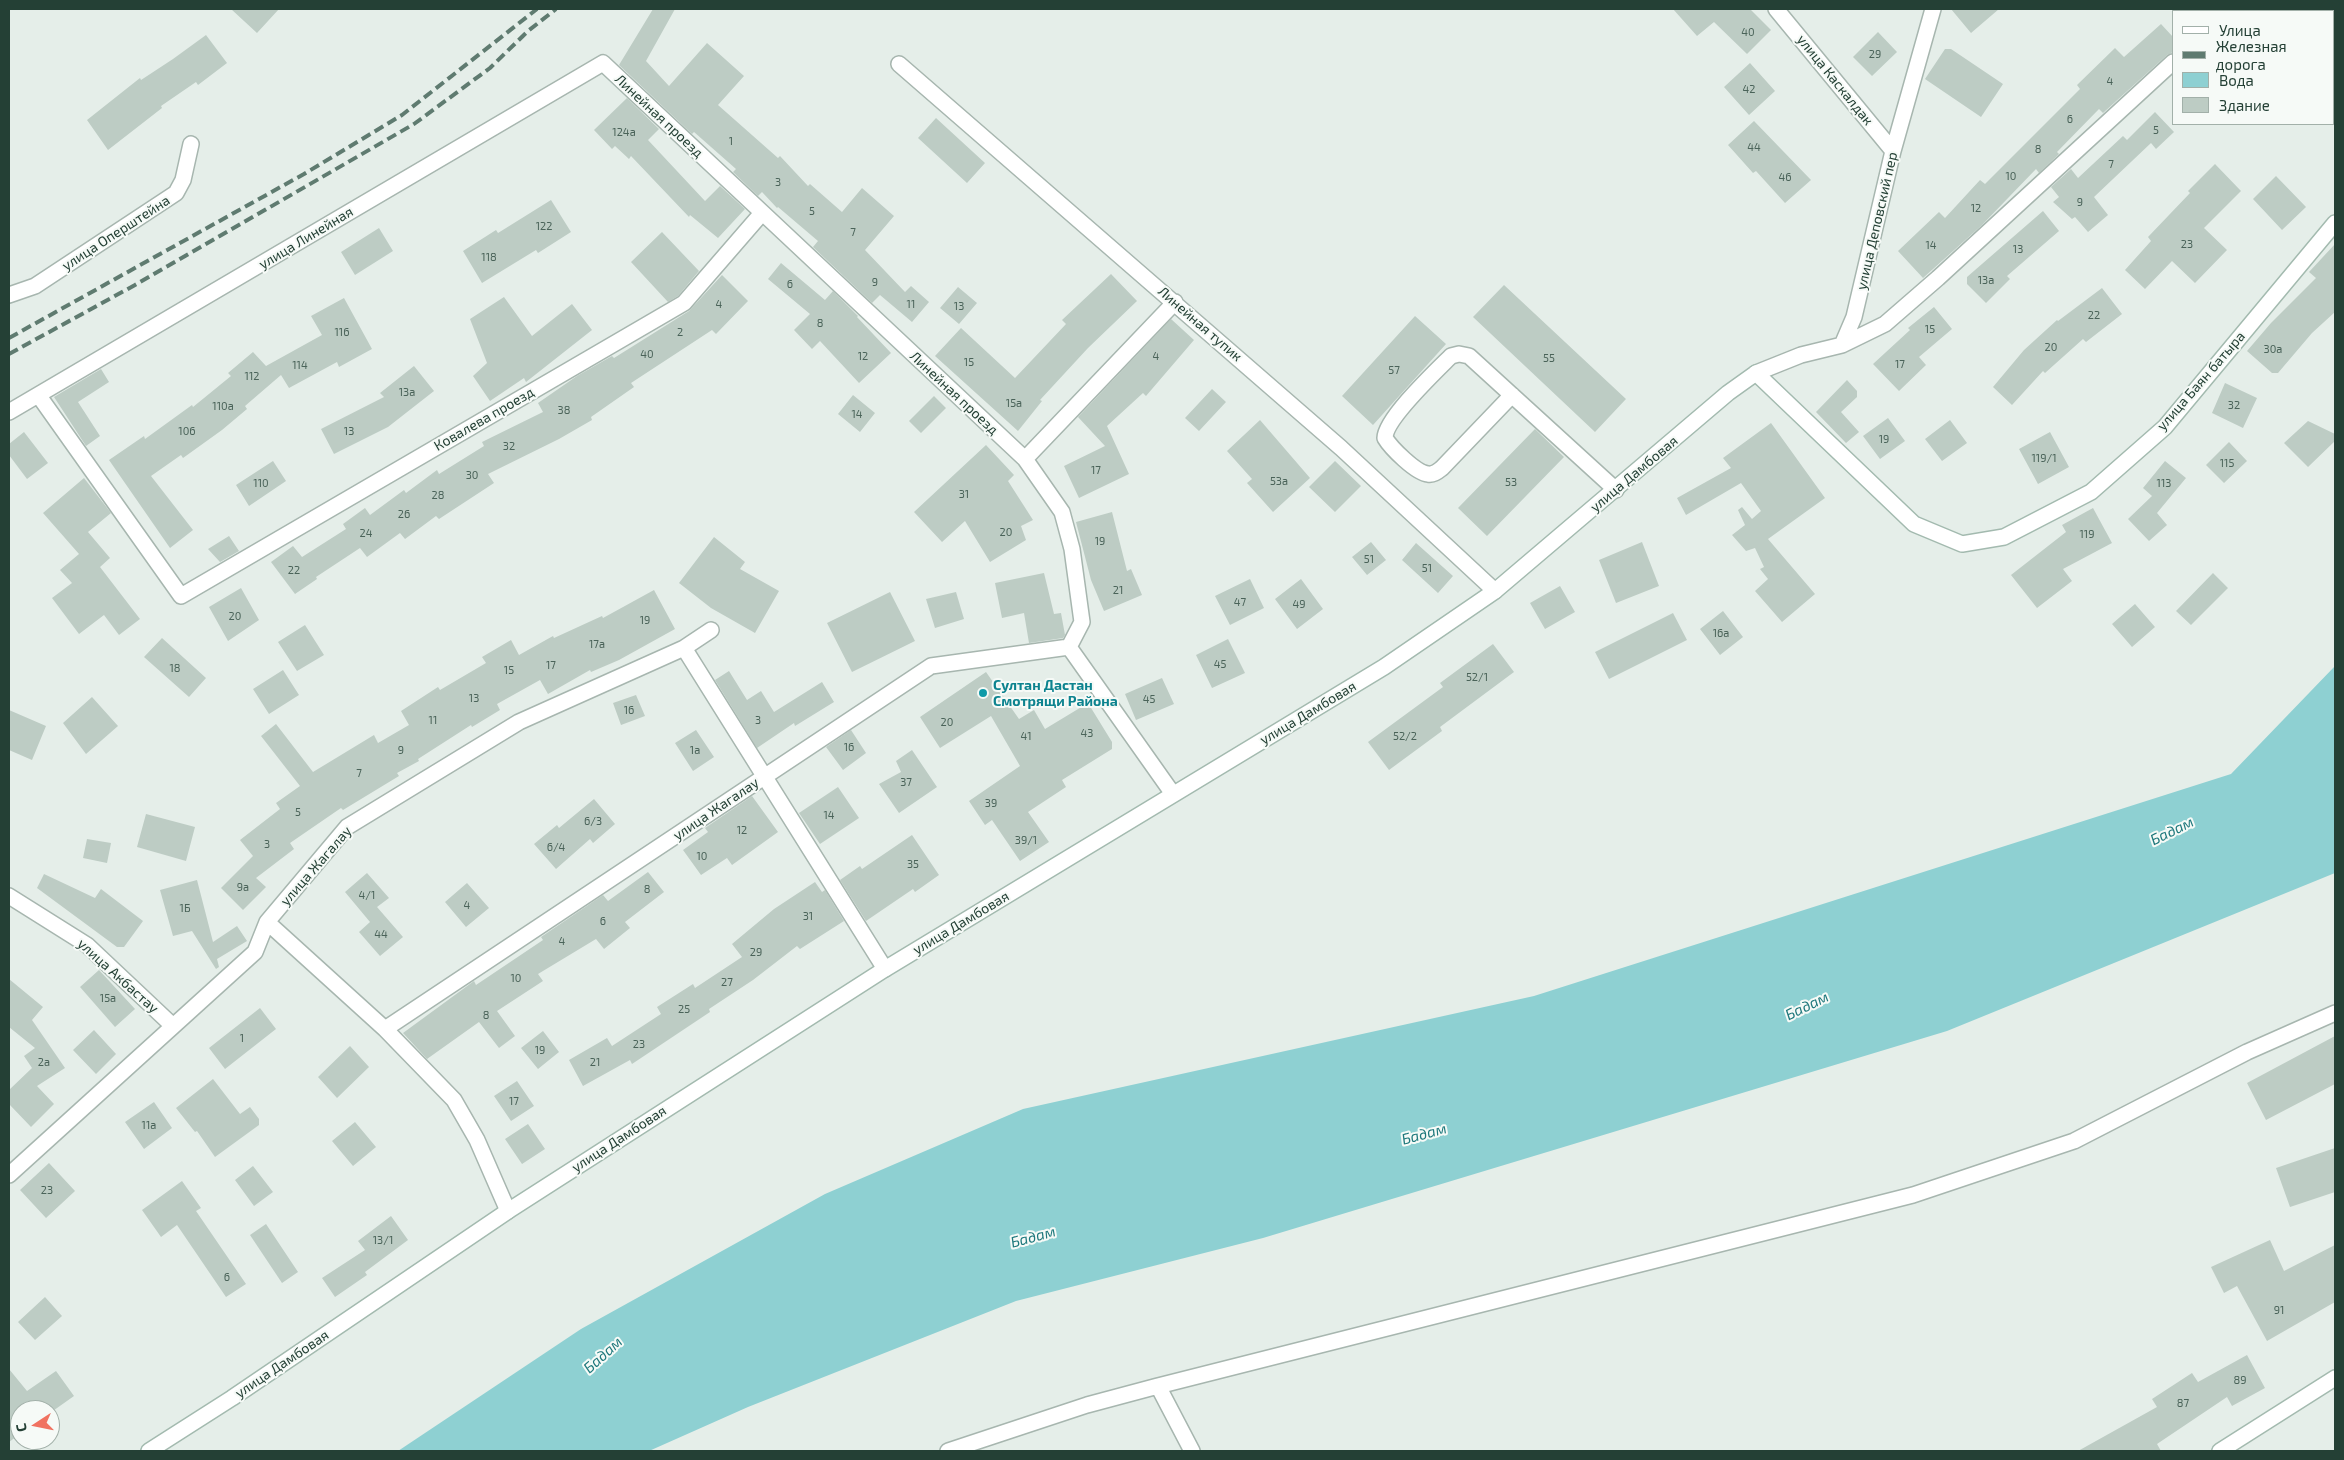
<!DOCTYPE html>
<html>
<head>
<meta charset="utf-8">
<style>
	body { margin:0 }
	#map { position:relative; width:2344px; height:1460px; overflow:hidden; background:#e5eee9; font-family:"Exo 2",sans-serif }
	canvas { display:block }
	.frame { position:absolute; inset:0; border:10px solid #244035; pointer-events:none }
	.legend { position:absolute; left:2172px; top:10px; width:162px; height:115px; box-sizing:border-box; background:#f6faf7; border:1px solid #a2b0a9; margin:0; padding:6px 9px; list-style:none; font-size:15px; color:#244035 }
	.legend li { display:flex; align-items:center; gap:10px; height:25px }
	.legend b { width:25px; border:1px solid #a2b0a9 }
	.north { position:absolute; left:10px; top:1400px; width:50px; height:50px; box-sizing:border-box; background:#f6faf7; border:1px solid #a2b0a9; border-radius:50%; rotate:259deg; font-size:14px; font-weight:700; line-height:20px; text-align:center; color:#244035 }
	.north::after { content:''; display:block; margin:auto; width:18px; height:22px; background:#f07261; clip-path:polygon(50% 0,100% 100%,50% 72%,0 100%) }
</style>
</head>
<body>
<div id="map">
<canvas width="2344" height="1460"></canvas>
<div class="frame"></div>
<ul class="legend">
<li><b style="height:6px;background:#fff"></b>Улица</li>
<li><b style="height:6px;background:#5f7b70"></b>Железная дорога</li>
<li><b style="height:14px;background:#8ed0d2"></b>Вода</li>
<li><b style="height:14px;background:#bdccc4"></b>Здание</li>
</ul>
<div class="north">С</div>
</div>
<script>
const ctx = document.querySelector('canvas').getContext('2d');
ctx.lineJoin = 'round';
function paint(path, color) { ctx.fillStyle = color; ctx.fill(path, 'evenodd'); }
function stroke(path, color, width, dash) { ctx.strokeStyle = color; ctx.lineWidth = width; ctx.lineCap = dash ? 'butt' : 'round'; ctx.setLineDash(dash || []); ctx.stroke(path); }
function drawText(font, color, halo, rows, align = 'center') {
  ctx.font = font + ' "Exo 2",sans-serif'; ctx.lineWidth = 4; ctx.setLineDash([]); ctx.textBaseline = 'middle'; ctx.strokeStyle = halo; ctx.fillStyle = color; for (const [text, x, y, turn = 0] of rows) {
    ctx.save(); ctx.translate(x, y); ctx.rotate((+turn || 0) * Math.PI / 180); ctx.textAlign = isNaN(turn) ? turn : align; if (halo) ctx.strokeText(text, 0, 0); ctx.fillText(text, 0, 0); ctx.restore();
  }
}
const water = new Path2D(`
	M2335 666V873L1947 1031 1263 1238 1016 1301 748 1407 649 1451H398L581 1329 825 1194 1023 1109 1534 996 2231 774Z`);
const building = new Path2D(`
	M231 9H279L257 33Z
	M653 9H675L646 61 669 86 707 43 744 76 718 105 778 158 780 156 808 186 810 184 842 212 862 188 894 216 865 250 905 292 911 286 929 302 912 322 880 295 872 303 813 247 818 241 778 207 777 208 762 192 758 196 733 172 736 169 694 132 692 134 619 65Z
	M1673 9H1750L1771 30 1747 54 1714 22 1697 36Z
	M1951 9H1999L1971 33Z
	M2161 24 2173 37V52L2167 55 2103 113 2099 109 2057 152 2059 154 2039 173 2036 169 1982 225 1923 278 1898 251 1939 212 1945 218 1980 180 1985 184 2080 89 2077 85 2115 48 2124 57Z
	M1878 32 1897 52 1872 76 1853 57Z
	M206 35 227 63 198 85 196 82 161 106 162 108 108 150 87 120 140 78 141 80 173 59Z
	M1945 49H1951L2003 84 1981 117 1925 79Z
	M1750 63 1775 91 1749 115 1724 87Z
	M627 98 659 129 648 140 705 201 720 186 745 209 718 238 690 215 689 217 631 156 629 159 615 146 612 149 594 130Z
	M2155 112 2174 132 2156 149 2151 143 2094 197 2108 215 2088 232 2075 217 2072 219 2053 202 2059 197 2051 187 2071 169 2078 178 2123 136 2127 140Z
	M936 118 985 163 967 183 918 138Z
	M1754 121 1811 180 1785 203 1756 171 1753 173 1728 145Z
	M2215 164 2241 191 2204 228 2227 250 2195 283 2172 261 2145 289 2125 270 2151 241 2148 237 2190 193 2188 191Z
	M2276 176 2306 207 2282 230 2253 199Z
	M551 200 571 232 538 253 536 250 482 283 463 251 496 230 498 233Z
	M2043 211 2059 231 2007 276 2010 279 1986 303 1967 284V277Z
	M379 228 393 251 355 275 341 252Z
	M662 232 699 271 678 296 668 302 631 262Z
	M2335 244V312L2312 333 2278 373H2272L2247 351 2271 323 2316 278 2309 272Z
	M781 263 825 300 833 291 858 316 857 317 891 353 859 383 820 341 812 349 794 330 810 314 768 279Z
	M1111 274 1137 301 1088 348 1040 400 1042 401 1018 431 935 356 961 328 1015 378 1066 324 1062 320Z
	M722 275 748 301 716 334 712 330 631 383 634 387 591 417 592 420 559 439 488 474 494 483 439 519 436 516 405 539 400 533 367 557 360 548 316 577 317 579 295 594 271 562 293 546 302 557 346 529 343 524 365 508 370 515 404 490 406 493 437 470 439 474 484 446 482 442 543 412 538 403 577 376 612 356 614 358 689 311Z
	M1504 285 1626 399 1595 432 1473 317Z
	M958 287 977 303 959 324 940 308Z
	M2102 288 2122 314 2086 342 2083 339 2045 373 2043 371 2012 405 1993 387 2024 350 2057 320 2058 321Z
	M504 297 532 336 572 304 592 330 526 382 524 378 490 401 473 376 487 363 470 319Z
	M344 298 372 349 339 367 337 362 289 388 281 375 245 406 247 409 222 430 183 458 181 455 151 476 193 530 170 548 109 460 144 436 145 439 192 405 193 407 231 376 228 373 253 352 266 366 322 335 311 316Z
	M1934 307 1952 329 1919 357 1926 365 1899 391 1873 364 1910 330 1908 328Z
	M1415 316 1446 344 1373 425 1342 396Z
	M1171 319 1194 340 1146 396 1143 393 1107 426 1129 474 1079 498 1064 466 1105 446 1078 417Z
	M414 366 434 391 388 427 334 454 321 429 384 397 380 393Z
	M101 369 109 382 78 402 100 436 86 446 54 397Z
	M1847 380 1857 391V397L1841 412 1859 432 1846 443 1816 412Z
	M2225 383 2257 398 2243 428 2212 413Z
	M1212 389 1226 402 1199 431 1185 418Z
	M853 395 875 413 860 432 838 414Z
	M934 396 946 408 921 433 909 421Z
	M1888 418 1905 441 1880 459 1863 436Z
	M1260 420 1310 478 1273 512 1247 483 1252 479 1227 451Z
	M1950 420 1967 443 1942 461 1925 439Z
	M2308 421 2335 434V441L2308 467 2284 443Z
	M1771 423 1825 498 1768 539 1815 594 1782 622 1755 591 1768 579 1760 569 1764 567 1755 548 1746 551 1732 535 1745 525 1738 510 1742 507 1752 519 1761 511 1741 483 1686 515 1677 498 1731 468 1723 458Z
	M1535 429 1564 457 1487 536 1458 508Z
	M24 432 48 463 27 479 9 455V444Z
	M2050 432 2069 467 2038 484 2019 449Z
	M2229 442 2247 461 2224 483 2206 465Z
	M986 445 1014 475 1008 481 1033 520 1021 526 1026 540 990 562 965 521 942 542 914 512Z
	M273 461 286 481 249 506 236 485Z
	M1335 461 1361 486 1335 512 1309 487Z
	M2165 461 2186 478 2157 513 2167 525 2149 541 2128 519 2152 496 2143 488Z
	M84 478 111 513 88 532 110 558 100 567 140 619 119 635 104 615 79 634 52 598 72 583 60 570 79 554 43 513Z
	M2093 508 2112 543 2063 569 2072 581 2037 608 2011 575 2066 532 2062 525Z
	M1112 512 1127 571 1131 569 1142 595 1104 611 1091 580 1076 522Z
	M229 536 239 551 220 562 208 549Z
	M714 537 745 562 740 569 779 591 755 633 711 608 679 583Z
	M1371 542 1386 560 1367 575 1352 557Z
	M1642 542 1659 586 1616 603 1599 560Z
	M1416 543 1453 576 1438 593 1402 560Z
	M1044 573 1054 614 1061 613 1065 635 1063 638 1029 643 1024 613 1002 618 995 583Z
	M2213 573 2228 588 2191 625 2176 611Z
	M1250 579 1264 608 1230 625 1215 596Z
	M1301 579 1323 609 1297 629 1275 599Z
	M1560 586 1575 612 1545 629 1530 603Z
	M241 588 259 620 228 641 209 607Z
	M654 590 675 629 619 660 591 672 590 670 548 694 540 680 497 704 500 710 472 727 471 725 418 759 419 761 397 773 399 776 343 810 341 808 290 843 294 849 256 878 266 887 243 910 221 888 253 856 240 840 280 809 276 803 300 786 261 736 276 724 313 772 374 735 378 743 409 725 401 711 438 687 440 690 486 663 482 657 511 640 519 655 553 636 554 638 602 616 603 618Z
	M890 592 915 641 852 672 827 623Z
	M956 592 964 619 935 628 926 599Z
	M2135 604 2155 627 2132 647 2112 624Z
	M1723 611 1743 637 1720 655 1700 629Z
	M1673 613 1687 640 1609 679 1595 652Z
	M305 625 324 655 297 671 278 642Z
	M162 638 206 678 189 697 144 657Z
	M1228 639 1245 673 1212 688 1196 655Z
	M1493 644 1514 672 1440 727 1442 731 1389 770 1368 742 1443 687 1440 683Z
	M283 670 299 695 269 714 253 689Z
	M729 671 747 700 761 691 774 712 822 682 834 702 795 726 794 723 757 748 715 680Z
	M986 672 1019 719 1034 710 1045 729 1088 703 1112 742V749L1062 780 1066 787 1028 812 1049 842 1020 861 992 820 985 825 969 801 1020 766 991 716 940 748 920 717Z
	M1162 678 1174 704 1136 720 1125 694Z
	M636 695 645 716 621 725 613 703Z
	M92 697 118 726 86 754 63 723Z
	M9 710 46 726 32 760 9 750Z
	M696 730 714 757 693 771 675 743Z
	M851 730 866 753 843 770 826 747Z
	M912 750 937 787 899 813 879 784 901 772 896 761Z
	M838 787 859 818 820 844 799 813Z
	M752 796 778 832 732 865 727 858 701 875 683 850 708 832 705 828Z
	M594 799 615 824 593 843 590 839 556 869 534 844 557 825 559 828Z
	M146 814 195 827 186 861 137 847Z
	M912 835 939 875 915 892 913 889 866 921 840 880 860 866 862 869Z
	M87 839 111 843 107 863 83 858Z
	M648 872 664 892 625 922 630 928 604 949 596 939 538 974 543 981 497 1011 515 1036 499 1048 479 1022 427 1059 403 1033 474 981 476 985 543 940 541 937 603 895 608 901Z
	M367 873 389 898 377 907 403 937 380 956 359 932 370 922 345 892Z
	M44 874 95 898 101 889 143 921 124 947H117L37 888Z
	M197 880 213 942 237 926 247 941 217 959 219 967 216 969 192 931 173 936 160 890Z
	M815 882 822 892 825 890 844 921 800 949 797 946 753 980 709 1009 710 1012 632 1064 630 1060 583 1086 569 1060 607 1038 612 1046 661 1014 657 1007 693 984 695 988 742 957 732 944 774 909Z
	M467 883 489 908 466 927 445 902Z
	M99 970 135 1009 115 1027 80 987Z
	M9 979 43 1007 32 1020 65 1068 37 1086 54 1104 31 1127 9 1104V1090L32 1068 24 1056 35 1048 9 1027Z
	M260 1008 276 1029 225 1069 209 1048Z
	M94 1030 116 1054 96 1074 73 1050Z
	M543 1031 559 1052 538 1069 521 1048Z
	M2335 1036V1084L2266 1120 2247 1083Z
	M350 1046 369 1067 337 1098 318 1077Z
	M213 1079 240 1114 250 1107 259 1119V1125L215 1157 197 1131 195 1132 176 1108Z
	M517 1081 534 1106 511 1121 494 1096Z
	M154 1102 172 1128 144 1149 125 1122Z
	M355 1122 376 1147 353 1166 332 1141Z
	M528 1124 545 1149 522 1164 505 1139Z
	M2335 1148V1192L2290 1207 2276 1168Z
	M49 1163 75 1191 46 1218 20 1190Z
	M253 1166 273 1192 254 1206 235 1180Z
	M182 1181 201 1208 196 1211 246 1284 226 1297 177 1225 161 1237 142 1210Z
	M391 1216 408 1240 365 1272 367 1275 335 1297 322 1278 365 1250 358 1241Z
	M266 1224 298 1272 282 1283 250 1235Z
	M2270 1240 2284 1271 2335 1245V1302L2267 1341 2237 1286 2224 1293 2211 1267Z
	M45 1297 62 1316 35 1340 18 1322Z
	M2247 1355 2265 1388 2232 1406 2227 1397 2157 1444 2161 1451H2078L2157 1407 2152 1399 2192 1373 2198 1382Z
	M9 1369 27 1391 56 1371 74 1396 50 1413V1410H20V1434L9 1442Z`);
const street = new Path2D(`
	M1776 9 1893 151
	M2228 11 2231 9
	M899 64 1341 448 1495 591
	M9 295 35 286 176 193 183 180 191 144
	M1842 345 1885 324 1938 278 2173 62
	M1756 373 1801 355 1842 345 1854 317 1893 151 1933 9
	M1512 395 1442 468C1438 471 1434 475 1428 474 1416 473 1391 448 1385 438 1385 419 1436 371 1451 356L1459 354 1469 356 1616 490
	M39 396 181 596 684 303 762 213
	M9 412 603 63 1025 459 1062 512 1072 549 1082 622 1069 647 1173 794
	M1025 459 1175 302
	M684 648 885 969
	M9 896 87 945 173 1026
	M267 922 385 1029 454 1100 477 1140 508 1211
	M385 1029 931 666 1069 647
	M9 1175 255 952 267 922 347 827 519 722 684 648 711 630
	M1158 1386 1913 1195 2074 1141 2247 1052 2335 1013
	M948 1451 1087 1405 1158 1386 1192 1451`);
const secondary = new Path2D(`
	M149 1451 232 1398 508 1211 885 969 1384 667 1495 591 1728 393 1756 373 1914 524 1962 544 2004 537 2091 492 2165 427 2335 223
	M2220 1451 2335 1378`);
const rail = new Path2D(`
	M9 338 304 174 402 115 537 9
	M9 354 135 285 414 124 490 68 528 31 556 9`);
const markers = [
	[983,693,5,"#0f9aa8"]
];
const numberNames = [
	["40",1748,32],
	["29",1875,54],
	["4",2110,81],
	["42",1749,89],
	["6",2070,119],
	["5",2156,130],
	["124а",624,132],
	["1",731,141],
	["44",1754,147],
	["8",2038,149],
	["7",2111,164],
	["10",2011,176],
	["46",1785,177],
	["3",778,182],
	["9",2080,202],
	["12",1976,208],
	["5",812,211],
	["122",544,226],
	["7",853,232],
	["23",2187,244],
	["14",1931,245],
	["13",2018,249],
	["118",489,257],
	["13а",1986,280],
	["9",875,282],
	["6",790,284],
	["4",719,304],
	["11",911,304],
	["13",959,306],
	["22",2094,315],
	["8",820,323],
	["15",1930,329],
	["116",342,332],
	["2",680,332],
	["20",2051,347],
	["30а",2273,349],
	["40",647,354],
	["12",863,356],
	["4",1156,356],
	["55",1549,358],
	["15",969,362],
	["17",1900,364],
	["114",300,365],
	["57",1394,370],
	["112",252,376],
	["13а",407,392],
	["15а",1014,403],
	["32",2234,405],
	["110а",223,406],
	["38",564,410],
	["14",857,414],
	["106",187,431],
	["13",349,431],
	["19",1884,439],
	["32",509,446],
	["119/1",2044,458],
	["115",2227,463],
	["17",1096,470],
	["30",472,475],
	["53а",1279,481],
	["53",1511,482],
	["110",261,483],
	["113",2164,483],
	["31",964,494],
	["28",438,495],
	["26",404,514],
	["20",1006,532],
	["24",366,533],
	["119",2087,534],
	["19",1100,541],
	["51",1369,559],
	["51",1427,568],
	["22",294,570],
	["21",1118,590],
	["47",1240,602],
	["49",1299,604],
	["20",235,616],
	["19",645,620],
	["16а",1721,633],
	["17а",597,644],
	["45",1220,664],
	["17",551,665],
	["18",175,668],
	["15",509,670],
	["52/1",1477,677],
	["13",474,698],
	["45",1149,699],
	["16",629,710],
	["11",433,720],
	["3",758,720],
	["20",947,722],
	["43",1087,733],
	["41",1026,736],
	["52/2",1405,736],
	["16",849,747],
	["9",401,750],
	["1а",695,750],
	["7",359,773],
	["37",906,782],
	["39",991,803],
	["5",298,812],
	["14",829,815],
	["6/3",593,821],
	["12",742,830],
	["39/1",1026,840],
	["3",267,844],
	["6/4",556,847],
	["10",702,856],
	["35",913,864],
	["9а",243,887],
	["8",647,889],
	["4/1",367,895],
	["4",467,905],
	["1Б",185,908],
	["31",808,916],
	["6",603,921],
	["44",381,934],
	["4",562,941],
	["29",756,952],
	["10",516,978],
	["27",727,982],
	["15а",108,998],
	["25",684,1009],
	["8",486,1015],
	["1",242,1038],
	["23",639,1044],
	["19",540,1050],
	["2а",44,1062],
	["21",595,1062],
	["17",514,1101],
	["11а",149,1125],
	["23",47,1190],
	["13/1",383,1240],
	["6",227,1277],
	["91",2279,1310],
	["89",2240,1380],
	["87",2183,1403]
];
const streetNames = [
	["улица Каскалдак",1835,80,51],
	["Линейная проезд",659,116,43],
	["улица Деповский пер",1877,221,-77],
	["улица Оперштейна",116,233,-33],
	["улица Линейная",306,238,-31],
	["Линейная тупик",1200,324,41],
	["улица Баян батыра",2201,381,-49],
	["Линейная проезд",954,393,43],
	["Ковалева проезд",484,419,-30],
	["улица Дамбовая",1634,474,-40],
	["улица Дамбовая",1308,713,-31],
	["улица Жагалау",716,809,-34],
	["улица Жагалау",316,866,-49],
	["улица Дамбовая",961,923,-31],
	["улица Акбастау",118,976,42],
	["улица Дамбовая",619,1139,-33],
	["улица Дамбовая",282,1364,-34]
];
const cultureNames = [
	["Султан Дастан",993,685],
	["Смотрящи Района",993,701]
];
const waterNames = [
	["Бадам",2172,831,-26],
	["Бадам",1807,1006,-26],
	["Бадам",1424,1134,-15],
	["Бадам",1033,1237,-15],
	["Бадам",603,1355,-42]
];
paint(water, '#8ed0d2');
paint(building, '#bdccc4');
stroke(street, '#a7b6af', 18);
stroke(secondary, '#a3baaf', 18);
stroke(street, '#fff', 15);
stroke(secondary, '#fff', 15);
stroke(rail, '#5f7b70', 4, [10, 5]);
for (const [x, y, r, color] of markers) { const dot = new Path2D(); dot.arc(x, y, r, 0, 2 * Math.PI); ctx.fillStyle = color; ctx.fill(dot); stroke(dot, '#f6faf7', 2); }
drawText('11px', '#4a6359', null, numberNames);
drawText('14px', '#244035', '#f6faf7', streetNames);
drawText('bold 14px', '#0d838f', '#f6faf7', cultureNames, 'left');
drawText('italic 15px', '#1e787c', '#f6faf7', waterNames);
</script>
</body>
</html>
